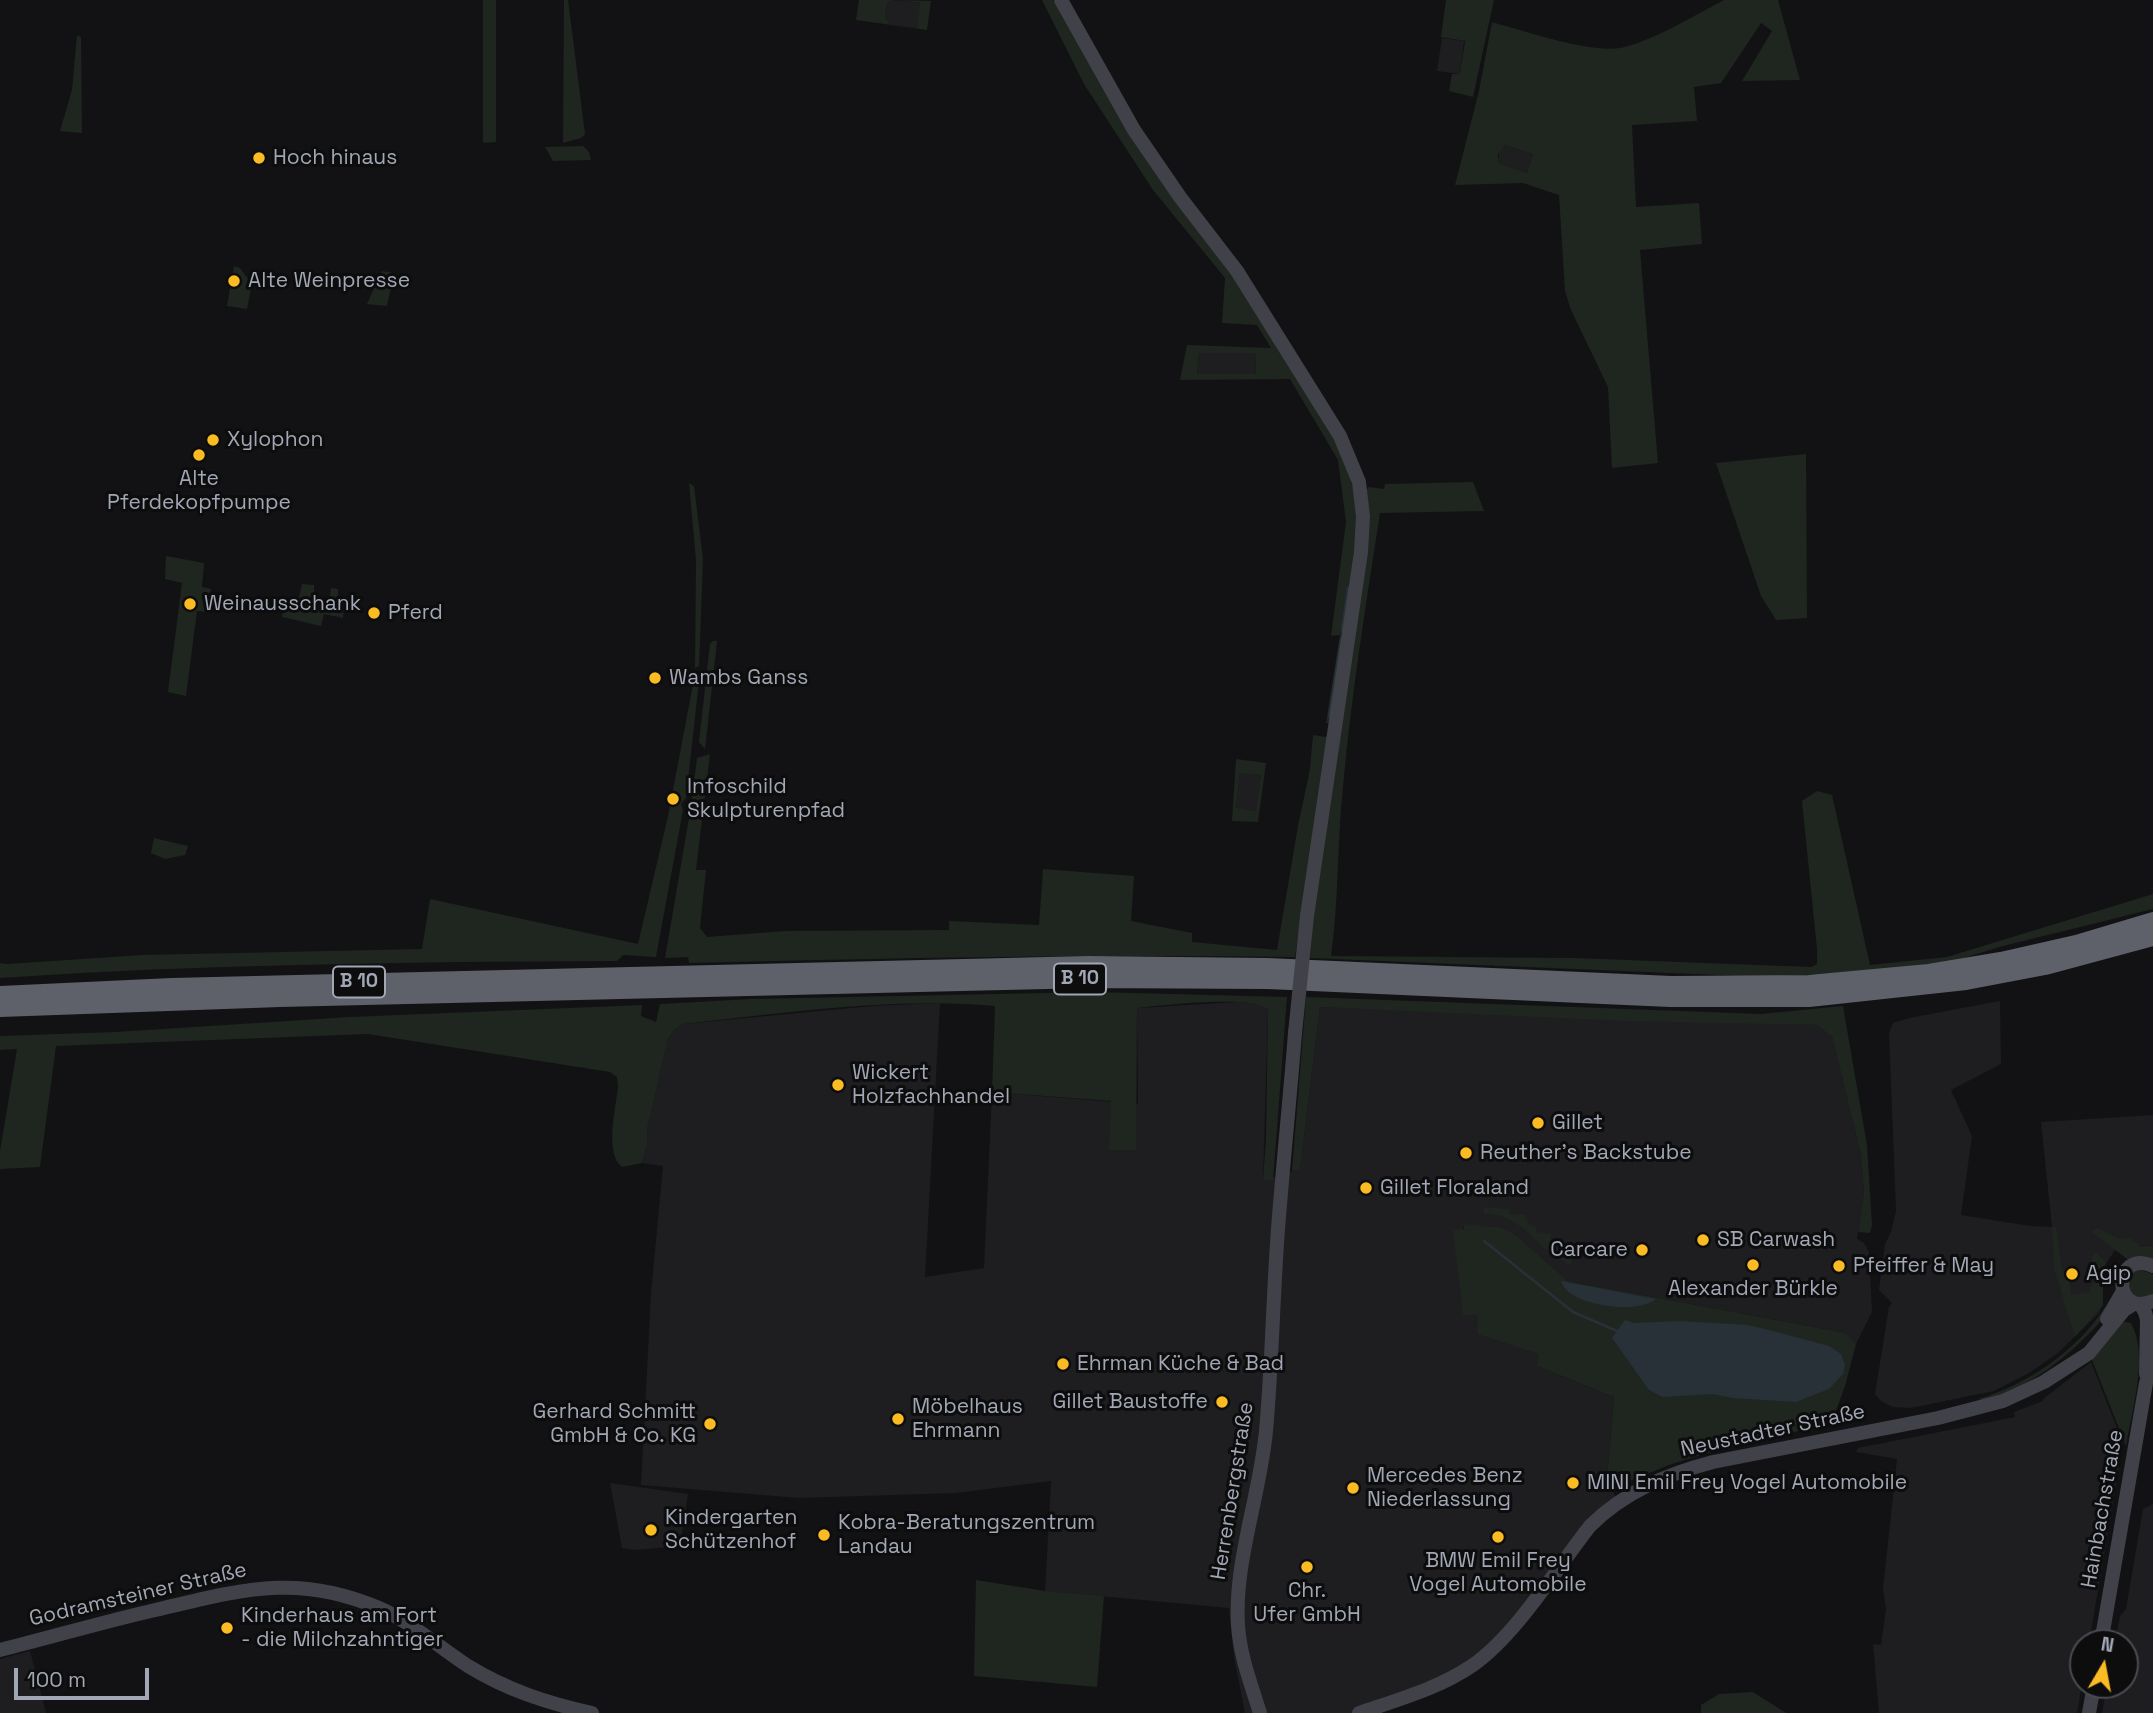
<!DOCTYPE html>
<html>
<head>
<meta charset="utf-8">
<style>
	body { margin:0 }
	#map { position:relative; width:2153px; height:1713px; overflow:hidden; background:#121214; font-family:"Space Grotesk",sans-serif }
	canvas { display:block }
	.north { position:absolute; left:2069px; top:1629px; width:70px; height:70px; box-sizing:border-box; background:#0d0d0e; border:2px solid #494b51; border-radius:50%; rotate:10deg; font-size:19px; font-weight:700; line-height:28px; text-align:center; color:#a2a7b5 }
	.north::after { content:''; display:block; margin:auto; width:24px; height:32px; background:#fbbb23; clip-path:polygon(50% 0,100% 100%,50% 72%,0 100%) }
	.scale { position:absolute; left:14px; top:1668px; width:135px; height:32px; box-sizing:border-box; border:4px solid #a2a7b5; border-top:0; padding-left:9px; font-size:21px; line-height:24px; white-space:nowrap; color:#a2a7b5; -webkit-text-stroke:5px #0d0d0e; paint-order:stroke }
</style>
</head>
<body>
<div id="map">
<canvas width="2153" height="1713"></canvas>
<div class="north">N</div>
<div class="scale">100 m</div>
</div>
<script>
const ctx = document.querySelector('canvas').getContext('2d');
ctx.lineJoin = 'round';
function paint(path, color) { ctx.fillStyle = color; ctx.fill(path, 'evenodd'); }
function stroke(path, color, width, dash) { ctx.strokeStyle = color; ctx.lineWidth = width; ctx.lineCap = dash ? 'butt' : 'round'; ctx.setLineDash(dash || []); ctx.stroke(path); }
function drawText(font, color, halo, rows, align = 'center') {
  ctx.font = font + ' "Space Grotesk",sans-serif'; ctx.lineWidth = 6; ctx.setLineDash([]); ctx.textBaseline = 'middle'; ctx.strokeStyle = halo; ctx.fillStyle = color; for (const [text, x, y, turn = 0] of rows) {
    ctx.save(); ctx.translate(x, y); ctx.rotate((+turn || 0) * Math.PI / 180); ctx.textAlign = isNaN(turn) ? turn : align; if (halo) ctx.strokeText(text, 0, 0); ctx.fillText(text, 0, 0); ctx.restore();
  }
}
const built = new Path2D(`
	M892 0 921 3 918 28 890 24 885 16 887 3Z
	M1442 38 1464 41 1460 74 1437 71Z
	M1505 145 1533 154 1527 173 1499 165V151Z
	M1199 353H1255L1256 375 1197 374Z
	M1240 772 1261 775 1257 811 1236 809Z
	M2000 1001 2001 1064 1951 1090 1972 1136 1961 1215 2030 1226 2052 1227 2041 1122 2153 1115V1246L2119 1244 2103 1268V1305L2098 1314 2058 1353 2029 1373 1994 1391 1911 1408 1893 1407 1881 1401 1875 1394 1889 1307 1892 1303 1879 1290 1885 1244 1891 1232 1896 1211 1889 1033 1893 1023 1909 1018Z
	M1238 1002 1261 1004 1268 1009 1263 1180 1300 1169 1320 1007 1817 1025 1832 1037 1861 1155 1864 1193 1857 1239 1864 1243 1869 1252 1872 1312 1856 1344 1846 1333 1568 1281 1517 1236 1463 1225V1315H1477L1479 1333 1540 1354 1537 1366 1614 1397 1607 1477 1620 1507 1594 1531 1492 1653 1380 1713H1245L1234 1657 1229 1608 1045 1591 1051 1481 956 1493 799 1498 641 1485 651 1293 663 1166 642 1163 647 1145V1130L668 1039 674 1030 683 1024 872 1006 940 1003 925 1277 984 1268 992 1092 1138 1104 1137 1008Z
	M2091 1362 2123 1443 2089 1643H2083V1678L2077 1713H1879L1873 1644 1881 1645 1886 1609 1883 1589 1897 1459 1856 1452 1858 1448 2015 1417 2014 1412 2043 1401V1399Z
	M610 1483 688 1494 680 1546 635 1550 622 1548Z
	M2153 1504V1713H2102L2107 1685H2125V1643H2115L2120 1616 2126 1609 2143 1509Z
	M30 1651 46 1713H0V1659Z`);
const green = new Path2D(`
	M483 0H496V142L483 143Z
	M564 0H568L585 134 581 138 563 143Z
	M859 0H892L887 3 885 16 890 24 917 28 920 3 898 0 931 1 927 30 856 20Z
	M1042 0H1053L1103 87 1249 297 1339 445 1354 490 1358 532 1331 723H1326L1340 635 1331 636 1346 522 1338 460 1290 379 1180 380 1187 345 1271 348 1257 325 1222 323 1225 278 1153 190 1084 84ZM1199 353H1255L1256 374H1197Z
	M1446 0H1494L1473 97 1449 91 1452 74H1460L1465 41 1441 37Z
	M1724 0H1778L1800 80 1742 81 1772 31 1761 23 1721 83 1694 87 1697 121 1632 125 1636 207 1699 203 1702 244 1640 250 1658 463 1612 468 1608 387 1571 310 1565 291 1559 195 1523 183 1455 185 1479 91 1492 22C1524 31 1590 53 1620 48 1649 43 1697 14 1724 0ZM1505 145 1533 154 1527 173 1499 164 1498 154Z
	M77 35 81 37 82 133 60 131 72 90Z
	M583 146 589 152 591 160 553 161 545 147Z
	M234 266 240 268 252 284 247 309 227 306Z
	M382 271 394 273 387 306 367 304Z
	M1806 454 1807 618 1776 620 1761 596 1716 463Z
	M1473 482 1484 511 1380 513C1366 604 1351 696 1343 787 1337 843 1339 900 1331 956L1574 958 1811 967 1817 964V949L1802 801 1817 791 1832 795 1870 965 1947 957 2153 894V909L1999 947 1948 963 1836 973 1767 977 1310 958 1313 917 1366 491 1369 487 1384 489 1385 484Z
	M689 483 694 486 703 559 699 666 695 668 696 560Z
	M166 556 204 563 202 587 211 589 207 612 197 611 186 696 168 692 182 583 165 579Z
	M302 584 314 585V599L329 601 331 588 338 589V602L344 603 343 618 324 614 321 626 282 617 284 601 298 603Z
	M713 641H717L705 749 699 742 710 644Z
	M694 679 699 681 686 798 681 804 683 810 656 957 623 955 617 961C411 962 205 964 0 978V963L7 964 143 955 422 949 430 899 638 944 668 816Z
	M1313 735 1327 737 1295 957C1093 954 891 958 689 963L688 957 665 958 690 812 697 758 710 754 696 870H706L700 928 707 937 786 931 949 930V921L1039 925 1043 869 1134 876 1131 921 1192 933V942L1277 950 1298 826 1310 769Z
	M1236 759 1266 763 1258 822 1232 821ZM1240 773 1261 775 1256 811 1236 808Z
	M154 838 188 846 185 855 165 859 151 853Z
	M1095 992 1287 997 1273 1181 1263 1180 1266 1139 1268 1009C1249 995 1163 1005 1137 1008L1136 1150H1109L1111 1101 992 1092 995 1006C892 997 786 1013 683 1024L674 1030 668 1039 647 1130V1145L642 1163 622 1167C604 1153 616 1108 618 1086L617 1077 610 1072 368 1034 56 1046 40 1167 0 1169V1151L17 1049 0 1050V1036L116 1032 350 1017 642 1005 641 1016 656 1022 660 1004 751 999Z
	M1306 997 1761 1014 1843 1006 1867 1145 1872 1225 1870 1233 1858 1232 1864 1193 1861 1155 1832 1037 1817 1025 1626 1021 1320 1007 1300 1170 1292 1171Z
	M1484 1207 1509 1209V1214L1524 1215 1530 1225 1536 1227V1232L1551 1234 1550 1245 1557 1246V1252L1572 1256 1571 1265C1534 1250 1530 1217 1483 1213Z
	M1463 1224 1502 1228 1517 1236 1568 1281 1846 1333 1856 1344 1845 1386 1834 1416 1819 1426 1707 1453 1669 1465 1612 1488 1607 1477 1614 1397 1537 1366 1539 1354 1478 1334 1477 1315H1463L1453 1231 1464 1229Z
	M2056 1226 2062 1269 2068 1276 2071 1295 2090 1292 2089 1287 2093 1286 2092 1257 2096 1252 2106 1263 2103 1268V1305L2075 1337 2054 1268 2052 1227Z
	M2097 1228 2117 1238 2131 1239 2141 1246H2153V1261L2127 1259 2092 1232Z
	M2138 1269 2153 1274V1294L2147 1298 2132 1296 2127 1277Z
	M2105 1307 2110 1311C2081 1344 2053 1370 2014 1389 2003 1395 1990 1401 1978 1399 2027 1385 2078 1350 2105 1307Z
	M2120 1321 2131 1323C2149 1355 2132 1410 2126 1446L2090 1355Z
	M976 1580 1045 1591 1104 1596 1097 1687 974 1676Z
	M1753 1692 1786 1713H1701V1705L1719 1694Z`);
const water = new Path2D(`
	M1561 1281 1656 1299C1638 1315 1567 1306 1561 1281Z
	M1625 1320 1634 1323 1679 1321 1748 1325 1769 1330 1829 1346 1841 1354 1845 1365 1843 1374 1829 1389 1796 1402 1732 1398 1713 1394 1663 1397 1649 1390 1612 1338Z`);
const stream = new Path2D(`
	M1342 630 1348 588
	M1329 716 1341 639
	M1484 1241 1573 1312 1617 1331`);
const secondary = new Path2D(`
	M1061 0 1134 130 1180 197 1237 271 1340 436 1359 482 1363 516 1361 552 1307 916
	M2153 1266C2112 1248 2112 1319 2153 1301
	M2140 1304 2145 1312 2147 1320 2146 1374
	M2107 1319 2123 1291
	M2101 1643 2146 1383 2153 1363
	M0 1650C52 1637 103 1622 155 1610 238 1591 295 1572 379 1608 411 1622 439 1647 468 1666 507 1690 547 1703 592 1713
	M1260 1713C1251 1684 1240 1656 1238 1625 1234 1563 1260 1495 1266 1431 1272 1364 1273 1296 1278 1229 1283 1164 1290 1098 1295 1033
	M1359 1713C1397 1700 1440 1688 1473 1665 1516 1635 1557 1568 1590 1526 1624 1492 1667 1474 1713 1462L1938 1418 2003 1401 2044 1382 2089 1353 2124 1310 2135 1303
	M2089 1713 2094 1685`);
const highway = new Path2D(`
	M0 995 172 987 1089 965 1267 967 1671 985 1809 984 1929 973 2001 961 2076 944 2153 921
	M0 1008 280 998 1089 979 1268 980 1670 998H1809L1966 981 2045 966 2153 937`);
const secondaryBridge = new Path2D(`
	M1295 1033 1307 916`);
const markers = [
	[259,158,7,"#fbbb23"],
	[234,281,7,"#fbbb23"],
	[213,440,7,"#fbbb23"],
	[199,455,7,"#fbbb23"],
	[190,604,7,"#fbbb23"],
	[374,613,7,"#fbbb23"],
	[655,678,7,"#fbbb23"],
	[673,799,7,"#fbbb23"],
	[838,1085,7,"#fbbb23"],
	[1538,1123,7,"#fbbb23"],
	[1466,1153,7,"#fbbb23"],
	[1366,1188,7,"#fbbb23"],
	[1703,1240,7,"#fbbb23"],
	[1642,1250,7,"#fbbb23"],
	[1753,1265,7,"#fbbb23"],
	[1839,1266,7,"#fbbb23"],
	[2072,1274,7,"#fbbb23"],
	[1063,1364,7,"#fbbb23"],
	[1222,1402,7,"#fbbb23"],
	[898,1419,7,"#fbbb23"],
	[710,1424,7,"#fbbb23"],
	[1573,1483,7,"#fbbb23"],
	[1353,1488,7,"#fbbb23"],
	[651,1530,7,"#fbbb23"],
	[824,1535,7,"#fbbb23"],
	[1498,1537,7,"#fbbb23"],
	[1307,1567,7,"#fbbb23"],
	[227,1628,7,"#fbbb23"]
];
const shields = [
	[1080,979,52],
	[359,982,52]
];
const shieldNames = [
	["B 10",1080,979],
	["B 10",359,982]
];
const poiNames = [
	["Hoch hinaus",273,158],
	["Alte Weinpresse",248,281],
	["Xylophon",227,440],
	["Alte",199,479,"center"],
	["Pferdekopfpumpe",199,503,"center"],
	["Weinausschank",204,604],
	["Pferd",388,613],
	["Wambs Ganss",669,678],
	["Infoschild",687,787],
	["Skulpturenpfad",687,811],
	["Wickert",852,1073],
	["Holzfachhandel",852,1097],
	["Gillet",1552,1123],
	["Reuther's Backstube",1480,1153],
	["Gillet Floraland",1380,1188],
	["SB Carwash",1717,1240],
	["Carcare",1628,1250,"right"],
	["Pfeiffer & May",1853,1266],
	["Agip",2086,1274],
	["Alexander Bürkle",1753,1289,"center"],
	["Ehrman Küche & Bad",1077,1364],
	["Gillet Baustoffe",1208,1402,"right"],
	["Möbelhaus",912,1407],
	["Ehrmann",912,1431],
	["Gerhard Schmitt",696,1412,"right"],
	["GmbH & Co. KG",696,1436,"right"],
	["Mercedes Benz",1367,1476],
	["Niederlassung",1367,1500],
	["MINI Emil Frey Vogel Automobile",1587,1483],
	["Kindergarten",665,1518],
	["Schützenhof",665,1542],
	["Kobra-Beratungszentrum",838,1523],
	["Landau",838,1547],
	["BMW Emil Frey",1498,1561,"center"],
	["Vogel Automobile",1498,1585,"center"],
	["Chr.",1307,1591,"center"],
	["Ufer GmbH",1307,1615,"center"],
	["Kinderhaus am Fort",241,1616],
	["- die Milchzahntiger",241,1640]
];
const streetNames = [
	["Neustadter Straße",1773,1431,-12],
	["Herrenbergstraße",1233,1491,-81],
	["Hainbachstraße",2103,1509,-80],
	["Godramsteiner Straße",138,1595,-13]
];
paint(built, '#1e1e21');
paint(green, '#1e261f');
paint(water, '#283038');
stroke(stream, '#283038', 2.5);
stroke(secondary, '#414249', 14);
stroke(highway, '#5e616a', 18);
stroke(secondaryBridge, '#414249', 14);
for (const [x, y, r, color] of markers) { const dot = new Path2D(); dot.arc(x, y, r, 0, 2 * Math.PI); ctx.fillStyle = color; ctx.fill(dot); stroke(dot, '#0d0d0e', 2.5); }
for (const [x, y, w] of shields) { const box = new Path2D(); box.roundRect(x - w / 2, y - 15.5, w, 31, 5); ctx.fillStyle = '#0d0d0e'; ctx.fill(box); stroke(box, '#a2a7b5', 2); }
drawText('bold 19px', '#a2a7b5', null, shieldNames);
drawText('21px', '#a2a7b5', '#0d0d0e', poiNames, 'left');
drawText('21px', '#a2a7b5', '#0d0d0e', streetNames);
</script>
</body>
</html>
